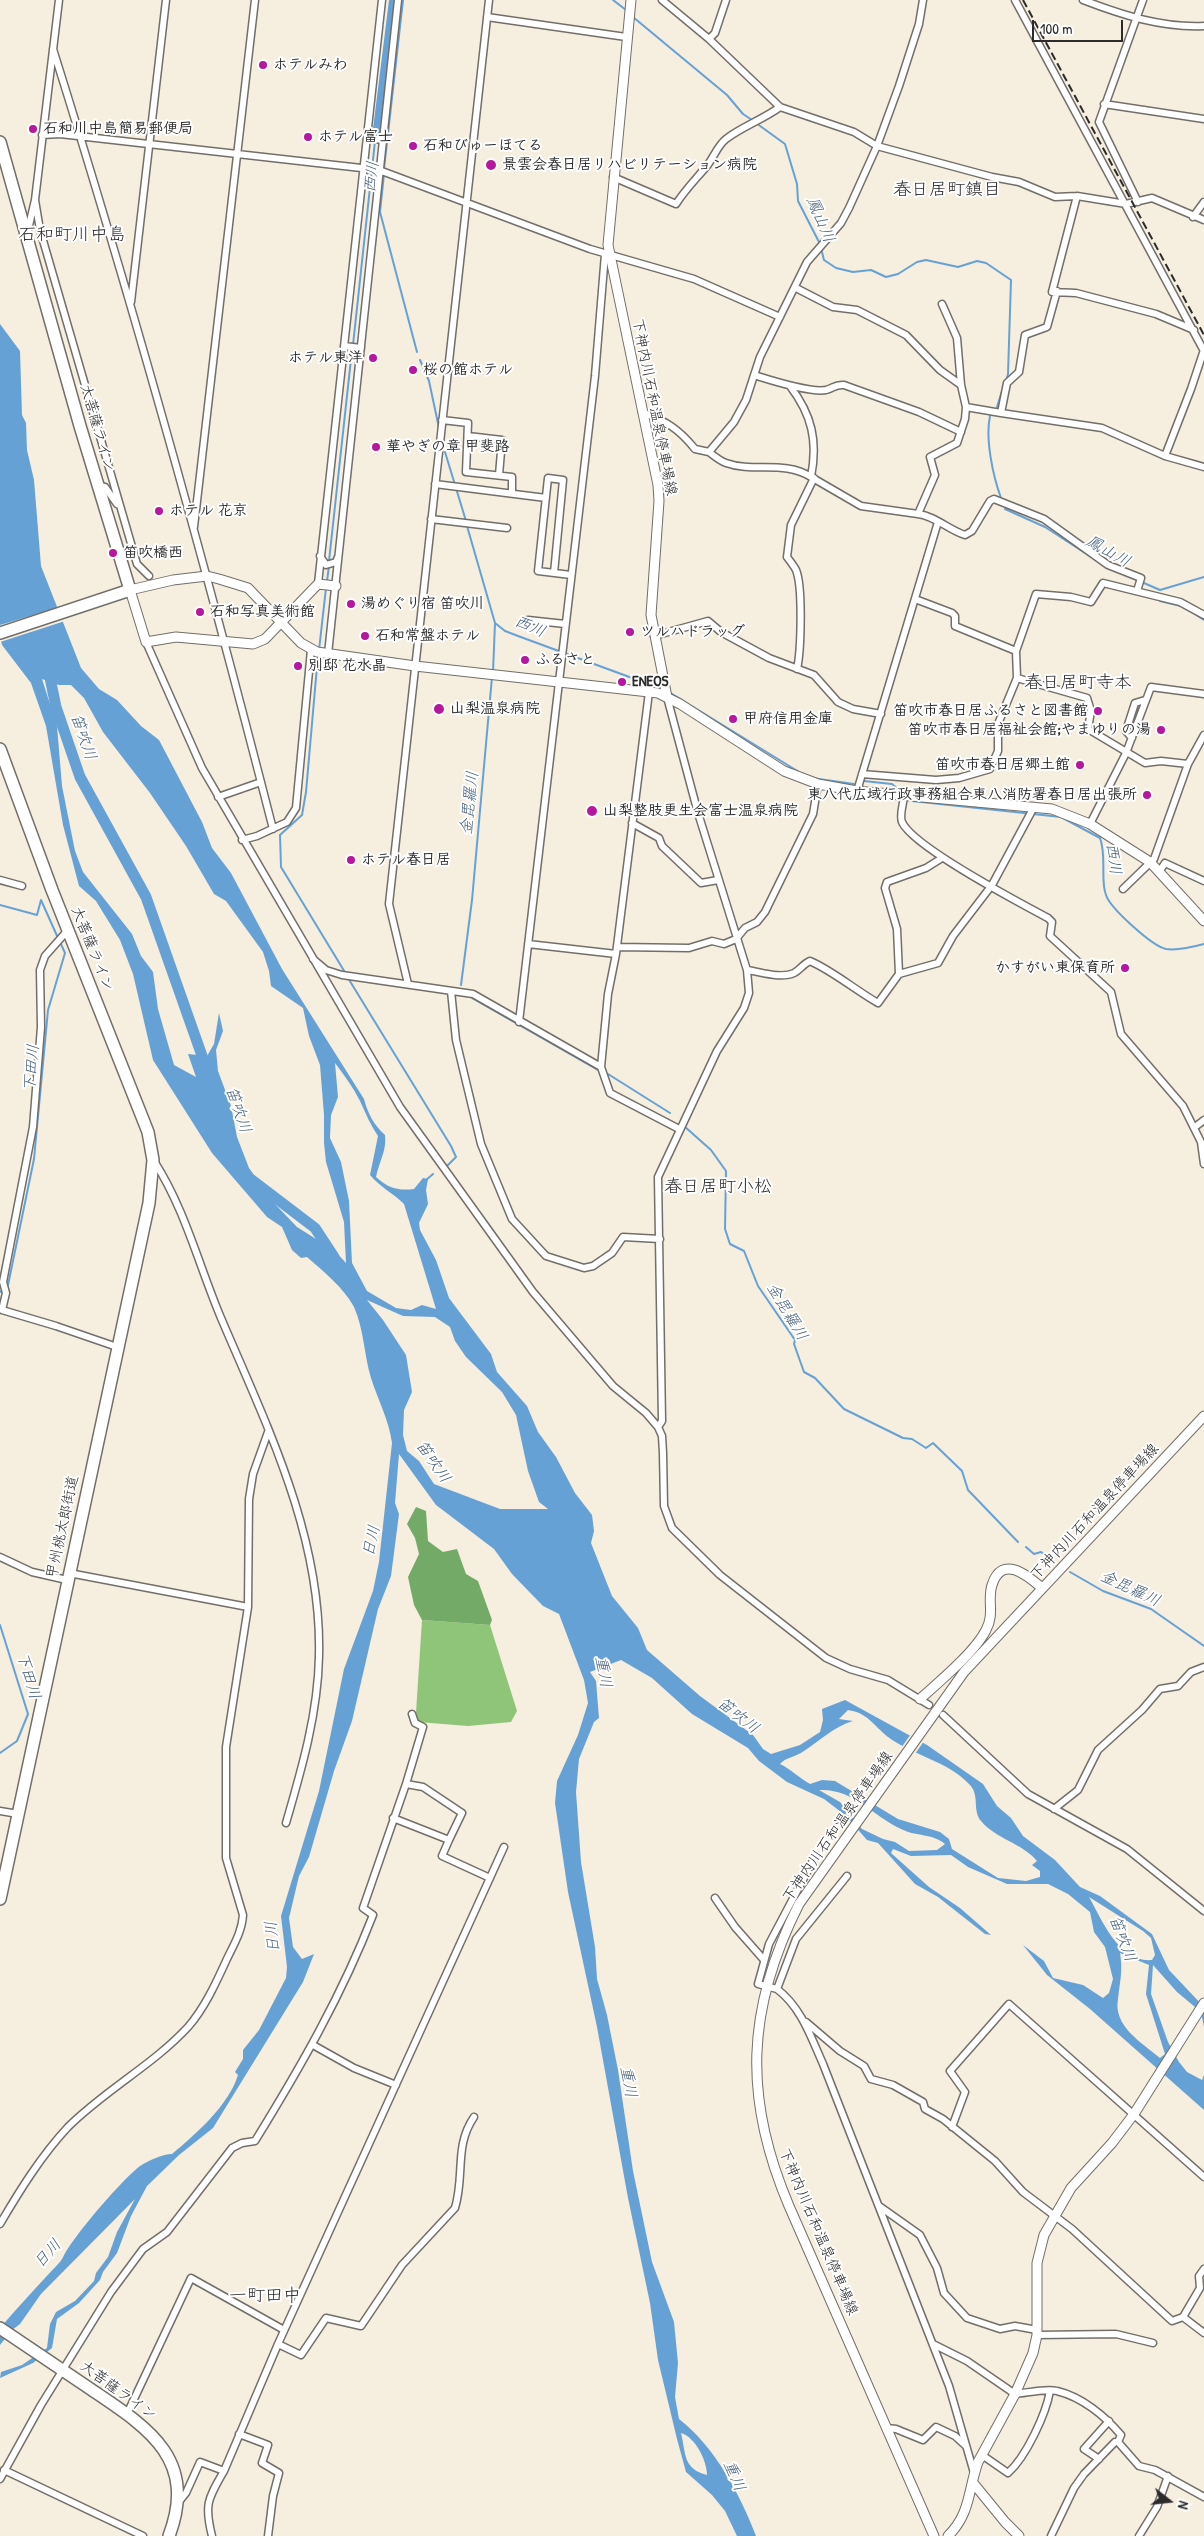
<!DOCTYPE html>
<html>
<head>
<meta charset="utf-8">
<style>
	body { margin:0 }
	#map { position:relative; width:1204px; height:2536px; overflow:hidden; background:#f6eede; font-family:"Patrick Hand",sans-serif }
	canvas { display:block }
	.north { position:absolute; left:1144px; top:2476px; width:50px; height:50px; -webkit-text-stroke:4px #fff; paint-order:stroke; rotate:106deg; font-size:14px; font-weight:700; line-height:20px; text-align:center; color:#2b2b2b }
	.north::after { content:''; display:block; margin:auto; width:18px; height:22px; background:#2b2b2b; clip-path:polygon(50% 0,100% 100%,50% 72%,0 100%) }
	.scale { position:absolute; left:1032px; top:20px; width:91px; height:22px; box-sizing:border-box; border:2px solid #2b2b2b; border-top:0; padding-left:6px; font-size:15px; line-height:18px; white-space:nowrap; color:#2b2b2b; -webkit-text-stroke:4px #fff; paint-order:stroke }
</style>
</head>
<body>
<div id="map">
<canvas width="1204" height="2536"></canvas>
<div class="north">N</div>
<div class="scale">100 m</div>
</div>
<script>
const ctx = document.querySelector('canvas').getContext('2d');
ctx.lineJoin = 'round';
function paint(path, color) { ctx.fillStyle = color; ctx.fill(path, 'evenodd'); }
function stroke(path, color, width, dash) { ctx.strokeStyle = color; ctx.lineWidth = width; ctx.lineCap = dash ? 'butt' : 'round'; ctx.setLineDash(dash || []); ctx.stroke(path); }
function drawText(font, color, halo, rows, align = 'center') {
  ctx.font = font + ' "Patrick Hand","Klee One",sans-serif'; ctx.lineWidth = 4; ctx.setLineDash([]); ctx.textBaseline = 'middle'; ctx.strokeStyle = halo; ctx.fillStyle = color; for (const [text, x, y, turn = 0] of rows) {
    ctx.save(); ctx.translate(x, y); ctx.rotate((+turn || 0) * Math.PI / 180); ctx.textAlign = isNaN(turn) ? turn : align; if (halo) ctx.strokeText(text, 0, 0); ctx.fillText(text, 0, 0); ctx.restore();
  }
}
const green = new Path2D(`
	M422 1620 490 1625 517 1711 511 1722 468 1726 418 1722 416 1713Z`);
const forest = new Path2D(`
	M416 1507 426 1511 428 1541 443 1552 457 1549 466 1574 478 1581 492 1620 490 1625 422 1620 414 1605 408 1577 419 1554 415 1538 407 1524Z`);
const water = new Path2D(`
	M389 0H396L380 138 372 137Z
	M0 324 20 351 22 415 26 423 27 450 34 480 41 566 81 668 99 689 117 700 141 726 159 740 202 822 212 848 231 873 282 969 364 1099C368 1114 374 1125 385 1135 387 1150 379 1162 376 1177 388 1188 398 1191 414 1189L423 1178 428 1179 426 1190 428 1204 419 1223 420 1230 436 1260 449 1298 491 1354 497 1372 527 1406 538 1432 556 1457 575 1493 592 1515 594 1531 591 1543 612 1596 638 1628 647 1650 700 1696 753 1735 763 1749 771 1754 800 1745 820 1732 823 1720 822 1709 845 1700 927 1745 983 1784 997 1806 1011 1818 1023 1836 1055 1860 1080 1887 1100 1896 1152 1934 1169 1970 1204 2007V2027L1201 2012 1177 1992 1153 1965 1151 1994 1168 2042 1179 2062 1187 2072 1202 2080 1204 2075V2110L1090 2009 1047 1975 1023 1945 1044 1961 1053 1978 1083 1985 1103 1998 1109 1993 1113 1979 1105 1947 1094 1932 1090 1912 1068 1894 1048 1884H1007L968 1867 951 1855 911 1856 893 1849 891 1853 929 1887 960 1908 991 1935 985 1934 938 1897 915 1884 878 1843 867 1840 845 1815 824 1799 787 1782 759 1761 748 1748 692 1714 652 1678 621 1660 590 1672 596 1681 599 1718 594 1722 579 1759 576 1792 581 1862 595 1947 597 1979 607 2015 618 2070 633 2171 652 2262 674 2322 678 2363 675 2397 679 2419C715 2447 740 2494 756 2536H737L725 2511 712 2495 686 2472 677 2439 658 2360 650 2303 628 2198 597 2027 568 1892 555 1803 557 1781 578 1735 588 1703 584 1680 559 1614 543 1606 512 1574 494 1549 436 1505 399 1454 395 1503 399 1514 391 1576 378 1609 352 1721 334 1771 309 1857 299 1876 289 1918 293 1947 302 1959 314 1954 303 1982 213 2128 179 2155 147 2186 131 2216 117 2253 103 2272 100 2280 79 2303 57 2319 52 2348 33 2363 0 2378 1 2372 22 2365 47 2348 50 2324 56 2312 75 2301 94 2281 96 2273 108 2257 117 2232 135 2199 41 2294 20 2324 12 2330 0 2345V2328C19 2306 39 2284 59 2263 63 2259 64 2254 67 2250 81 2228 120 2182 140 2166 148 2161 162 2154 172 2154 195 2135 229 2105 238 2075L235 2072 243 2059V2050L259 2030 286 1978 287 1967 281 1916 319 1791 344 1669 373 1591 379 1562 392 1443C389 1420 378 1400 371 1378 364 1355 364 1329 354 1307 344 1288 323 1271 307 1257L301 1258 292 1250 282 1227 267 1217 212 1153 153 1060 133 974 120 940 96 901 79 886 63 825 46 726 31 683 2 645 0 637ZM42 679 59 685H71L84 698 103 732 150 793 186 846 214 894 226 901 263 952 269 971 271 986 303 1008 309 1036 320 1065 324 1115V1143L326 1162 344 1222 346 1263 335 1251 297 1227 274 1203 249 1168 237 1137 231 1106 218 1071 216 1050 223 1031 219 1013 214 1044 207 1056 188 1054 196 1077 174 1065 158 1009 153 972 141 956 132 934 83 872 75 851 62 786 57 726ZM335 1063C344 1075 353 1087 360 1101 366 1114 370 1124 378 1136L370 1175C380 1187 393 1193 404 1204L436 1309 422 1305 411 1310 396 1308 367 1291 352 1263 349 1201 341 1162 330 1138 331 1115 338 1097ZM367 1300 403 1316 435 1317 450 1327 455 1341 466 1357 502 1392 516 1415 528 1471 539 1502 548 1509H500L434 1484 419 1461 407 1451 403 1435 404 1410 412 1392 406 1355 383 1320ZM848 1710C868 1713 873 1725 888 1737 914 1756 948 1761 970 1785 980 1796 972 1810 981 1821 996 1839 1022 1843 1037 1861L1032 1865 1040 1871V1877L1026 1881 998 1878 952 1849 949 1839 940 1832 898 1819 835 1781 822 1780 810 1784C799 1778 791 1769 780 1764 786 1757 796 1757 804 1751 821 1740 833 1727 853 1721L839 1719ZM819 1790C853 1788 873 1816 901 1829 917 1837 932 1833 945 1844L937 1850 909 1851 895 1842 883 1839 862 1829 840 1802ZM1089 1897 1143 1931 1151 1938 1155 1955 1152 1960C1119 1963 1102 1920 1089 1897ZM1120 1953 1149 1965 1146 1994 1165 2054 1160 2058C1141 2042 1113 2026 1118 1999 1120 1980 1123 1972 1120 1953ZM681 2433C695 2437 707 2460 707 2475 683 2469 686 2454 681 2433Z`);
const pier = new Path2D(`
	M60 607 65 621 0 642V625Z
	M911 1734 924 1741 915 1754 901 1748Z`);
const stream = new Path2D(`
	M613 0 626 10
	M633 17 727 95 743 114 752 120
	M756 123 785 144 797 184 798 201 820 244
	M384 169 403 0
	M384 174 380 212 417 352
	M821 248 824 260 836 268 853 272 871 270 886 277 898 274 917 262 926 260 958 267 977 261 986 263 1011 280 1008 374 1006 381
	M353 345 375 141
	M420 360 429 381 439 428
	M997 407 1002 391
	M990 416C985 439 993 476 1001 498
	M445 452 466 521
	M1005 509 1045 527 1099 562
	M467 526 495 623 493 672
	M329 561 352 350
	M1121 573 1160 590 1204 577
	M327 581 329 566
	M1160 601 1181 606
	M1187 609 1204 620
	M495 623 505 631 518 636 662 689
	M319 650 326 588
	M318 655 306 792 302 815 280 835 281 867 346 974
	M669 692 799 772
	M812 778 854 784
	M864 781 892 784 899 790
	M912 801 1061 817 1100 838C1107 857 1100 880 1106 895 1110 908 1152 946 1166 949 1178 951 1193 947 1204 944
	M0 905 37 915 41 900 58 938
	M348 978 451 1146 456 1157 447 1166
	M461 985 472 900 492 677
	M472 998 598 1070
	M608 1074 670 1113
	M684 1126 711 1150 726 1171 725 1229 730 1244 744 1251 758 1286 795 1340 794 1344 804 1372 815 1378 844 1409 903 1438 912 1439 926 1448 933 1443 962 1471 968 1490 1018 1542
	M426 1180 433 1174
	M0 1292 8 1285 34 1159 48 1010 65 953 60 942
	M1026 1547 1034 1554 1041 1552 1054 1561
	M1070 1572 1103 1591 1151 1609 1204 1646
	M0 1625 28 1714 17 1741 0 1753`);
const river = new Path2D(`
	M48 668 56 707 80 777 146 897 207 1070
	M252 1180 315 1228 334 1257`);
const street = new Path2D(`
	M662 0 709 39 780 107 854 132 877 146 992 177 1019 182 1055 197 1077 196
	M1015 0 1204 351
	M1083 0C1122 15 1162 28 1204 26
	M487 17 626 37
	M709 39 715 33 726 0
	M53 49C134 307 206 567 273 829
	M1104 104 1204 119
	M42 135 60 134 379 170 590 249 694 279 780 317
	M367 138 383 140
	M613 177 676 204C685 190 695 180 706 167 713 159 717 146 726 139 743 126 762 120 780 107
	M35 200 40 230 137 564 149 576
	M1138 202 1099 122 1143 0
	M1193 217 1204 202
	M27 234 35 200 59 0
	M796 288 833 307 857 310 906 335 940 370 961 385
	M1057 291 1047 327 1025 335 1019 372 1007 383 1001 413 966 407 965 419 957 443 930 457 935 475 918 514C935 516 949 530 965 535L972 531 990 501 994 499 1044 519 1108 565 1141 578 1137 591
	M131 302 166 0
	M942 304 957 338 961 385 966 407
	M1194 330 1156 314 1076 293 1052 292 1077 196 1126 204 1152 198 1204 220
	M344 346 361 348
	M754 375C770 380 810 393 826 390 834 388 835 384 844 385L919 412 961 432
	M790 386C812 415 818 441 811 477L861 506 918 514
	M642 412C667 422 678 428 695 449L709 452
	M1001 413 1102 428 1165 456 1204 467
	M442 420 468 423 466 472 512 477V493
	M468 436 502 440 499 475
	M1165 456 1191 389 1204 350
	M811 477C784 460 754 473 726 463 720 461 714 456 709 452L734 422 746 400 760 357 807 262 841 223 849 208 877 146 899 86 919 24 923 0
	M435 484 546 498
	M98 486 105 487 117 504
	M431 519 507 528
	M194 527 255 0
	M320 556 326 565 336 562 338 557
	M554 573 563 480 548 478 538 571 571 575
	M318 584 382 0
	M915 599 952 613 955 616V626L1016 651
	M528 620 565 624
	M654 636 708 621 721 632 769 658 814 675 838 702 853 709 881 714
	M146 642 202 768 400 1107 533 1292 613 1386 646 1413 658 1427 662 1436 663 1453 664 1506 672 1528 720 1575 826 1658 850 1669 888 1680 929 1705
	M328 654 398 0
	M797 669C801 651 803 587 796 570 794 566 790 561 787 557L791 525 814 478
	M1017 678 1087 698 1091 711 1088 729 1145 763 1161 761 1188 764 1154 859 1123 889
	M649 692 616 954 608 994 601 1067 610 1093 679 1129
	M1132 738 1126 731 1135 703 1145 700
	M1188 764 1204 735
	M862 774 936 780 959 778 990 769 998 751V724L1017 678 1016 651 1036 594 1071 597 1091 602 1103 583 1180 602 1204 615
	M857 791 938 522
	M904 795C904 802 899 815 902 822 913 847 1020 903 1048 918L1052 922 1050 936 1111 992 1121 1034 1183 1106 1201 1142 1204 1164
	M218 797 261 782
	M632 823 659 838 662 846 701 883 718 880
	M1090 824 1126 753 1151 687 1204 694
	M242 840 257 836 287 822 296 808 311 650
	M1159 872 1165 863 1204 881
	M0 880 22 886
	M68 930 45 956 40 970 41 1027 33 1127 3 1282 6 1293 2 1310 56 1326 117 1347
	M528 944 616 954
	M617 947 689 948 712 941 724 944 736 939 745 928 757 922 765 912 813 814 818 784
	M313 959 326 970 342 975 473 994 601 1067
	M747 970C761 972 781 979 794 973 800 970 803 964 810 961 833 971 855 990 878 1003L899 974 897 929 885 888 887 882 926 868 942 858
	M899 974 938 963 953 936 992 885 1034 807
	M408 984 389 904 489 0
	M451 991 456 1040 481 1144 512 1219 546 1256 584 1268 593 1266 612 1253 623 1237 660 1239
	M519 1022 595 376 605 254
	M1195 1127 1204 1120
	M154 1161C185 1209 199 1266 221 1318 267 1426 322 1536 319 1656 318 1713 302 1768 286 1823
	M658 1427 662 1421 658 1177 717 1051 744 1008 749 993 747 970 698 813 667 697
	M0 1557 32 1572 67 1580
	M69 1573 248 1607
	M943 1715 1028 1794 1127 1849 1204 1911
	M406 1784 423 1727 415 1723 412 1714
	M1054 1809 1078 1790 1098 1750 1142 1710 1160 1689 1178 1686 1191 1672 1204 1667
	M0 1811 18 1814
	M449 1840 442 1856 490 1878
	M816 1855 769 1944 758 1984 777 1989 796 1939 847 1876
	M715 1898 735 1927 764 1960
	M777 1989C801 2007 811 2037 823 2064L949 2386 974 2473
	M806 2022 840 2051 864 2066 871 2079 893 2085 923 2102 925 2109 943 2119 995 2161 1023 2192 1072 2229 1172 2321 1183 2317 1204 2333
	M313 2045 354 2068 396 2085
	M952 2127 965 2092 950 2071 1009 2004 1204 2177
	M879 2206 920 2235 937 2268 944 2293 967 2318 1000 2329 1015 2326 1037 2330
	M0 2224C20 2190 41 2156 68 2127 105 2090 153 2065 188 2027 204 2009 216 1983 226 1961 233 1946 242 1932 243 1915L226 1858V1747L248 1607 249 1499 253 1474 268 1432
	M1183 2317 1200 2288 1199 2276 1204 2269
	M1037 2335 1116 2334 1153 2343
	M278 2344 301 2355 326 2318 361 2326 402 2265 455 2208C465 2175 454 2146 474 2117
	M933 2344 967 2361 1015 2394C1027 2393 1046 2388 1057 2391 1082 2397 1105 2416 1121 2435L1118 2442 1139 2466 1155 2470 1204 2497
	M127 2414 191 2278 284 2330
	M887 2428 896 2429 923 2440 936 2427 955 2436 966 2446
	M239 2434 268 2445 262 2463 279 2473 273 2496 268 2536
	M982 2455 1008 2473C1026 2457 1046 2414 1050 2391
	M1099 2459 1084 2449 1109 2421
	M4 2470 143 2536
	M0 2479 41 2405 111 2292 143 2249 167 2232 232 2148 242 2143 255 2141C300 2068 342 1995 373 1915L363 1908 406 1784 423 1787 462 1813 449 1840 393 1818
	M178 2503 186 2493 200 2462 224 2471 278 2344 504 1847
	M212 2536C204 2504 208 2499 224 2471
	M1051 2536 1074 2488 1084 2474 1115 2442H1118
	M1139 2536 1157 2507 1168 2476`);
const secondary = new Path2D(`
	M631 0 608 245 658 485 659 501 651 615 667 697
	M336 586 318 584 265 639 253 644 176 637 146 642 130 590 173 580 207 576 219 579 248 588 301 643 317 652 415 666 658 693 680 704 784 771 818 784 857 791 1052 809 1090 824 1150 862 1204 921
	M920 1699C939 1682 975 1652 986 1630 995 1613 987 1601 992 1585 1002 1554 1027 1575 1042 1588
	M974 2484 1005 2522 1019 2536
	M934 2536 789 2206C743 2098 746 2009 799 1904L964 1672 1204 1416
	M948 2536C971 2513 968 2490 978 2462L1015 2394 1033 2353 1037 2335V2263L1044 2235 1071 2188 1112 2143 1134 2114 1204 2003`);
const highway = new Path2D(`
	M0 142 80 426 130 590 0 633
	M0 749 52 890 148 1132 153 1160 149 1203 0 1899
	M0 2328C30 2348 59 2368 89 2388 145 2426 199 2457 169 2536`);
const rail = new Path2D(`
	M1023 0 1204 335`);
const markers = [
	[263,65,5,"#b5179e"],
	[33,129,5,"#b5179e"],
	[308,137,5,"#b5179e"],
	[413,146,5,"#b5179e"],
	[491,165,6,"#b5179e"],
	[373,358,5,"#b5179e"],
	[413,370,5,"#b5179e"],
	[376,447,5,"#b5179e"],
	[159,511,5,"#b5179e"],
	[113,553,5,"#b5179e"],
	[351,604,5,"#b5179e"],
	[200,612,5,"#b5179e"],
	[630,632,5,"#b5179e"],
	[365,636,5,"#b5179e"],
	[525,660,5,"#b5179e"],
	[298,666,5,"#b5179e"],
	[622,682,5,"#b5179e"],
	[439,709,6,"#b5179e"],
	[1098,711,5,"#b5179e"],
	[733,719,5,"#b5179e"],
	[1161,730,5,"#b5179e"],
	[1080,765,5,"#b5179e"],
	[1147,795,5,"#b5179e"],
	[592,811,6,"#b5179e"],
	[351,860,5,"#b5179e"],
	[1125,968,5,"#b5179e"]
];
const poiNames = [
	["ホテルみわ",273,65],
	["石和川中島簡易郵便局",43,129],
	["ホテル富士",318,137],
	["石和びゅーほてる",423,146],
	["景雲会春日居リハビリテーション病院",502,165],
	["ホテル東洋",363,358,"right"],
	["桜の館ホテル",423,370],
	["華やぎの章 甲斐路",386,447],
	["ホテル 花京",169,511],
	["笛吹橋西",123,553],
	["湯めぐり宿 笛吹川",361,604],
	["石和写真美術館",210,612],
	["ツルハドラッグ",640,632],
	["石和常盤ホテル",375,636],
	["ふるさと",535,660],
	["別邸 花水晶",308,666],
	["ENEOS",632,682],
	["山梨温泉病院",450,709],
	["笛吹市春日居ふるさと図書館",1088,711,"right"],
	["甲府信用金庫",743,719],
	["笛吹市春日居福祉会館;やまゆりの湯",1151,730,"right"],
	["笛吹市春日居郷土館",1070,765,"right"],
	["東八代広域行政事務組合東八消防署春日居出張所",1137,795,"right"],
	["山梨整肢更生会富士温泉病院",603,811],
	["ホテル春日居",361,860],
	["かすがい東保育所",1115,968,"right"]
];
const streetNames = [
	["下神内川石和温泉停車場線",654,407,79],
	["大菩薩ライン",97,428,74],
	["大菩薩ライン",92,949,68],
	["下神内川石和温泉停車場線",1095,1512,-47],
	["甲州桃太郎街道",63,1527,-78],
	["下神内川石和温泉停車場線",838,1827,-55],
	["下神内川石和温泉停車場線",818,2232,67],
	["大菩薩ライン",118,2391,36]
];
const waterNames = [
	["西川",372,177,-84],
	["鳳山川",820,220,67],
	["鳳山川",1108,552,29],
	["西川",530,627,23],
	["笛吹川",83,737,71],
	["金毘羅川",470,803,-84],
	["西川",1113,859,82],
	["下田川",32,1068,-85],
	["笛吹川",238,1110,71],
	["金毘羅川",787,1312,59],
	["笛吹川",433,1462,55],
	["日川",372,1541,-78],
	["金毘羅川",1130,1589,25],
	["重川",603,1672,80],
	["下田川",28,1676,73],
	["笛吹川",738,1716,38],
	["日川",273,1937,-96],
	["笛吹川",1122,1939,69],
	["重川",628,2082,80],
	["日川",48,2254,-48],
	["重川",734,2476,67]
];
const quarterNames = [
	["春日居町鎮目",947,190],
	["石和町川中島",72,235],
	["春日居町寺本",1078,683],
	["春日居町小松",718,1187],
	["一町田中",265,2296]
];
paint(green, '#8fc578');
paint(forest, '#73aa68');
paint(water, '#66a1d6');
paint(pier, '#f6eede');
stroke(stream, '#66a1d6', 2);
stroke(river, '#66a1d6', 11);
stroke(street, '#726f6a', 9);
stroke(secondary, '#726f6a', 11);
stroke(highway, '#726f6a', 14);
stroke(street, '#fff', 6);
stroke(secondary, '#fff', 9);
stroke(highway, '#fff', 11);
stroke(rail, '#2b2b2b', 2, [8, 4]);
for (const [x, y, r, color] of markers) { const dot = new Path2D(); dot.arc(x, y, r, 0, 2 * Math.PI); ctx.fillStyle = color; ctx.fill(dot); stroke(dot, '#fff', 2); }
drawText('bold 15px', '#2b2b2b', '#fff', poiNames, 'left');
drawText('15px', '#2b2b2b', '#fff', streetNames);
drawText('italic 16px', '#466078', '#fff', waterNames);
drawText('18px', '#2b2b2b', '#fff', quarterNames);
</script>
</body>
</html>
